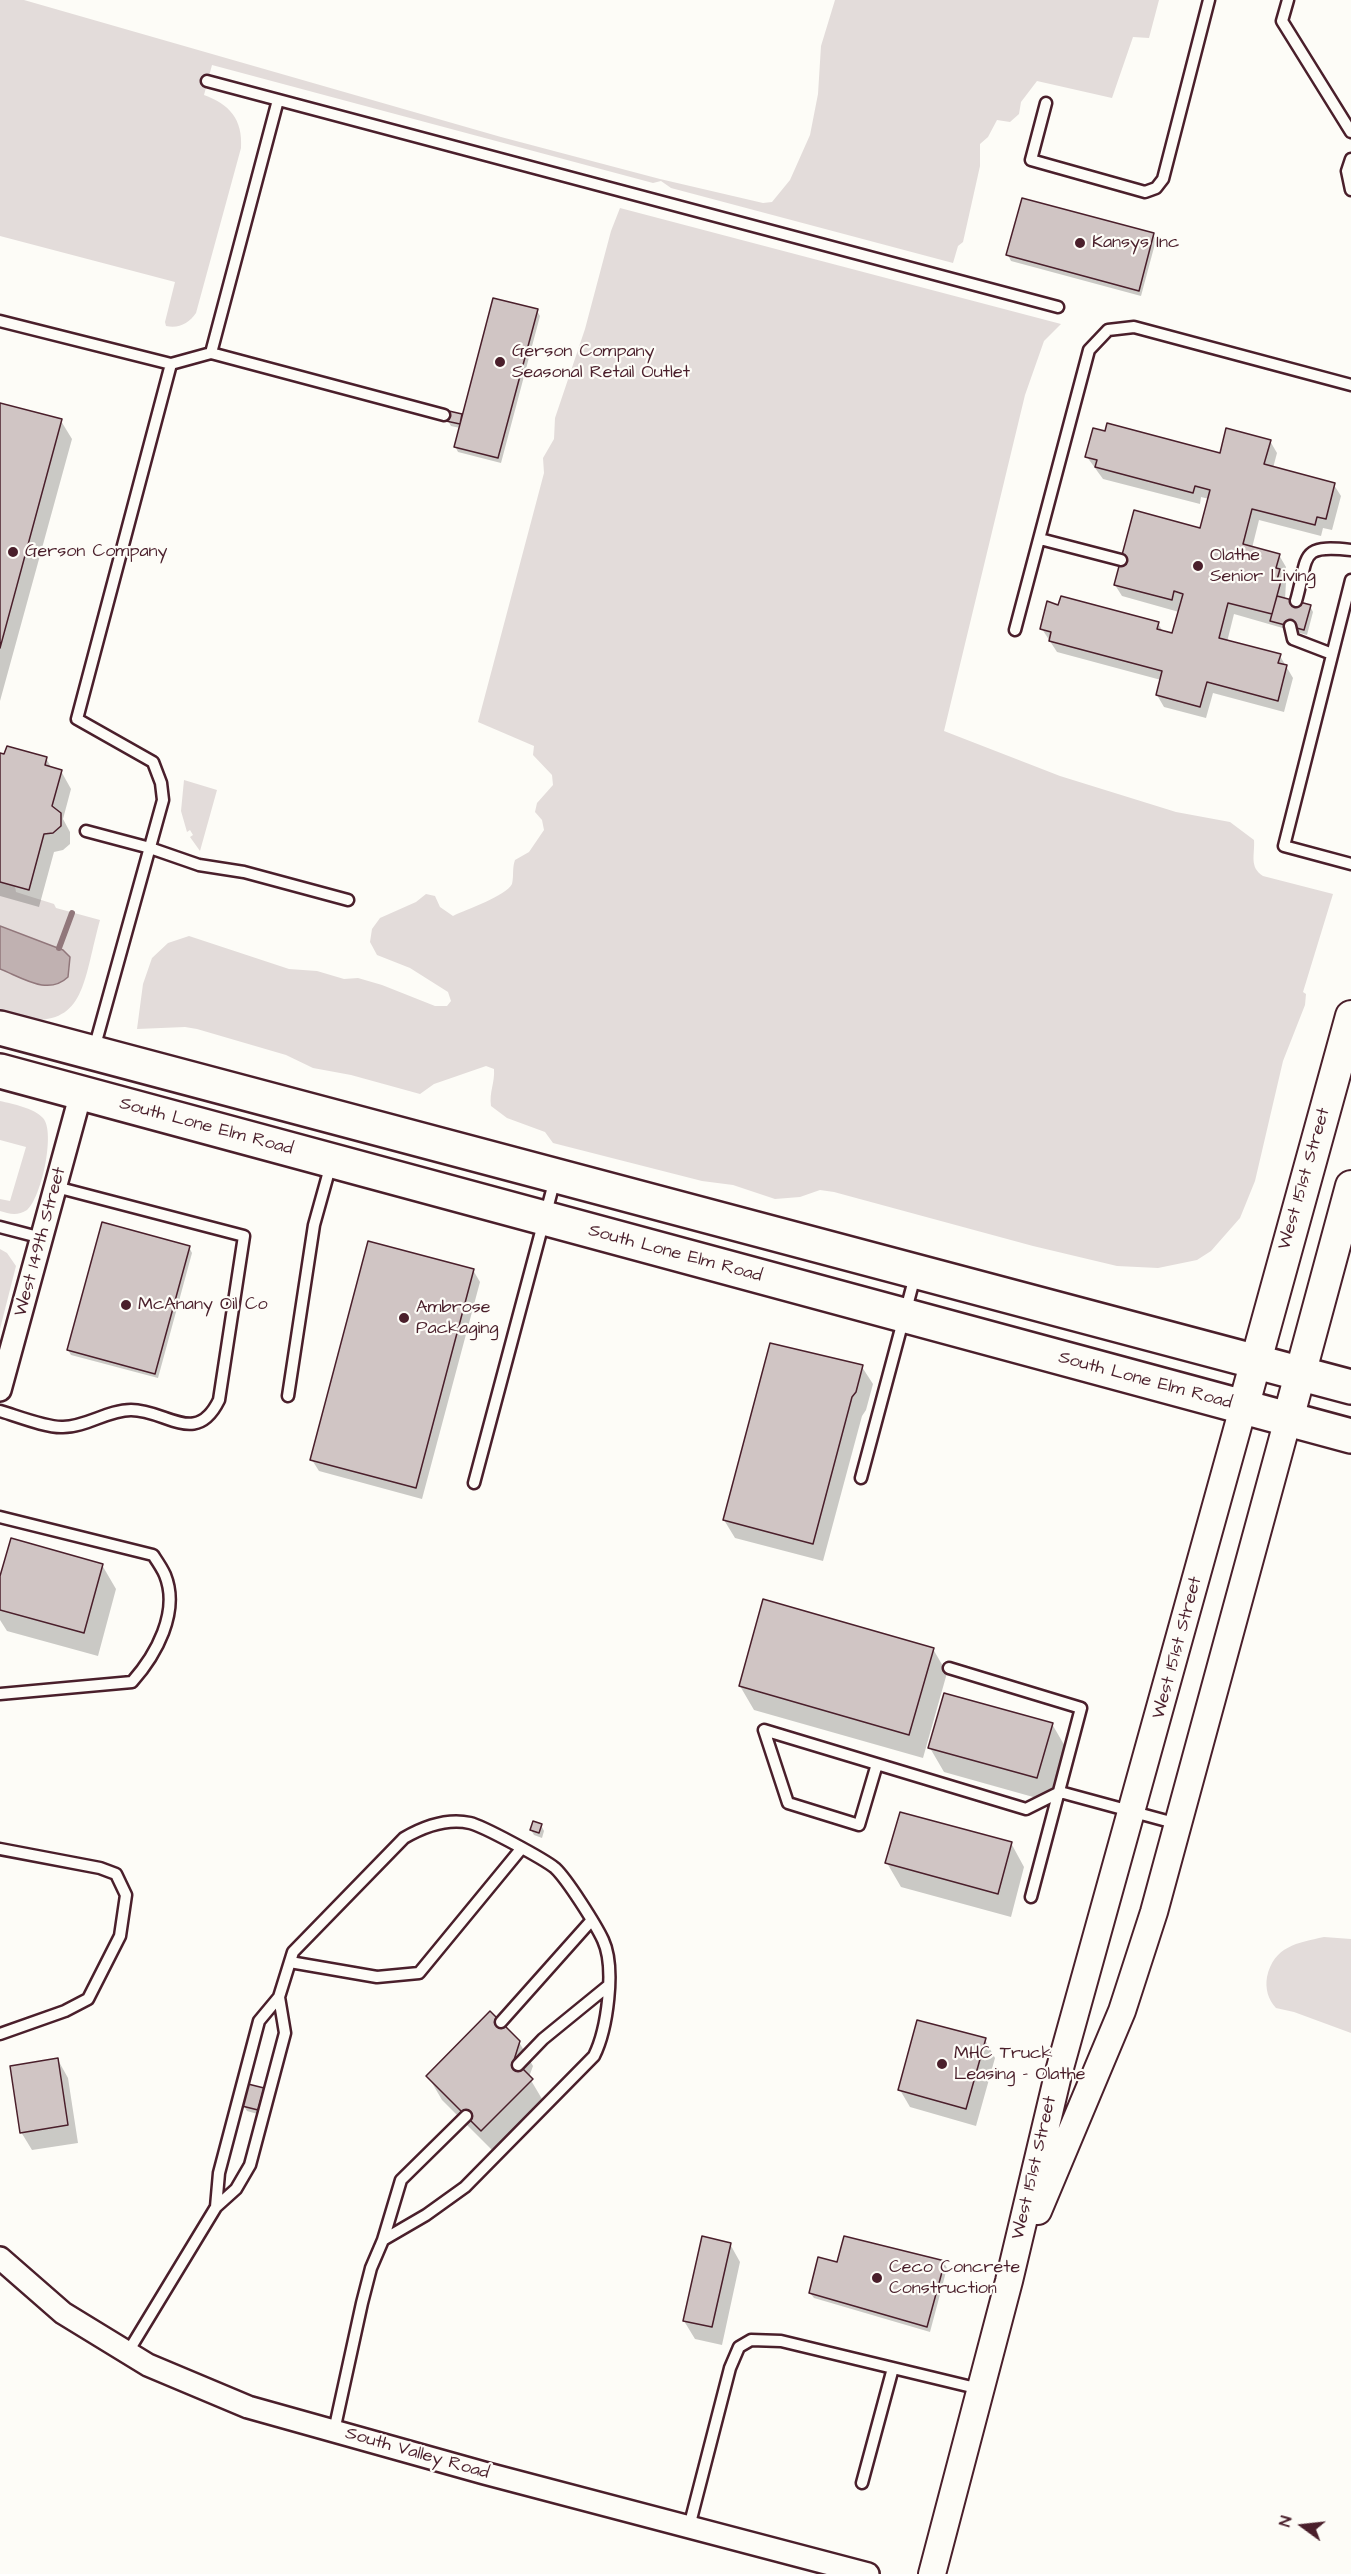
<!DOCTYPE html>
<html>
<head>
<meta charset="utf-8">
<style>
	body { margin:0 }
	#map { position:relative; width:1351px; height:2574px; overflow:hidden; background:#fdfcf7; font-family:"Architects Daughter",sans-serif }
	canvas { display:block }
	.north { position:absolute; left:1273px; top:2496px; width:60px; height:60px; -webkit-text-stroke:4px #fdfcf7; paint-order:stroke; rotate:285deg; font-size:16px; font-weight:700; line-height:24px; text-align:center; color:#4a1f2b }
	.north::after { content:''; display:block; margin:auto; width:21px; height:27px; background:#4a1f2b; clip-path:polygon(50% 0,100% 100%,50% 72%,0 100%) }
</style>
</head>
<body>
<div id="map">
<canvas width="1351" height="2574"></canvas>
<div class="north">N</div>
</div>
<script>
const ctx = document.querySelector('canvas').getContext('2d');
ctx.lineJoin = 'round';
function paint(path, color) { ctx.fillStyle = color; ctx.fill(path, 'evenodd'); }
function stroke(path, color, width, dash) { ctx.strokeStyle = color; ctx.lineWidth = width; ctx.lineCap = dash ? 'butt' : 'round'; ctx.setLineDash(dash || []); ctx.stroke(path); }
function drawText(font, color, halo, rows, align = 'center') {
  ctx.font = font + ' "Architects Daughter",sans-serif'; ctx.lineWidth = 4.5; ctx.setLineDash([]); ctx.textBaseline = 'middle'; ctx.strokeStyle = halo; ctx.fillStyle = color; for (const [text, x, y, turn = 0] of rows) {
    ctx.save(); ctx.translate(x, y); ctx.rotate((+turn || 0) * Math.PI / 180); ctx.textAlign = isNaN(turn) ? turn : align; if (halo) ctx.strokeText(text, 0, 0); ctx.fillText(text, 0, 0); ctx.restore();
  }
}
const green = new Path2D(`
	M0 0H24L501 137 660 179 763 203 772 202 790 180 810 135 818 94 821 46 835 0H1159L1149 38 1133 37 1112 98 1037 81 1021 102 1019 114 1010 122 997 120 988 137 980 144V166L963 242 958 246 953 263 671 188 661 181 653 183 212 65 204 95C229 104 243 119 241 148L196 313C189 323 179 329 166 326L165 322 175 282 0 236Z
	M620 208 1061 324 1044 341 1025 395 944 731 1060 776 1176 812 1230 822 1254 840C1255 855 1249 867 1263 876L1333 894 1303 992 1306 994 1305 1005 1283 1061 1255 1181 1240 1218 1211 1251 1197 1260 1158 1268 1117 1266 1033 1246 834 1192 820 1190 800 1197 775 1199 733 1185 702 1181 553 1143 545 1132 507 1118 491 1106C489 1092 495 1083 494 1069L486 1066 434 1084 420 1094 351 1075 313 1068 286 1055 197 1029 185 1027 137 1029 143 984 152 958 168 943 189 936 289 969 317 971 344 979 358 978 382 985 435 1006H447L451 1001 448 992 410 968 377 955 370 942 372 929 380 918 416 902 426 894 435 896 440 907 453 916C467 909 506 896 512 884 514 876 512 868 515 860L529 852 544 830 542 820 535 812 537 803 553 785 552 775 533 755 534 746 478 722 544 473 543 458 554 439 555 418 585 329 611 231Z
	M184 780 217 790 200 851 190 837 193 835 190 830 187 832 181 811Z
	M0 882 15 886 16 892 54 904 56 908 100 920C81 988 87 1036 0 1015Z
	M0 1101C13 1104 34 1108 43 1118 56 1132 41 1199 27 1210 18 1216 9 1214 0 1211V1199L10 1201 26 1147 0 1140Z
	M0 1249 7 1253 16 1266 0 1329Z
	M1324 1937 1351 1939V2033L1294 2012 1276 2008C1268 2000 1265 1988 1267 1977 1274 1946 1297 1943 1324 1937Z`);
const water = new Path2D(`
	M0 926 63 950 70 957 68 977C48 996 23 978 0 969Z`);
const shadow = new Path2D(`
	M1153 234 1156 240 1141 296 1011 261 1008 255Z
	M537 311 540 316 501 463 458 452 455 446 460 428 451 426 448 421 450 412 464 416Z
	M0 404 61 421 72 439 0 701Z
	M1270 441 1277 453 1273 468 1334 485 1341 496 1332 530 1323 528 1321 536 1259 520 1252 548 1279 555 1286 567 1283 577 1286 582 1285 600 1310 606 1313 612 1307 635 1234 614 1227 642 1280 656 1293 678 1284 712 1213 693 1206 718 1164 707 1157 695 1161 680 1057 652 1042 629 1158 623 1163 632 1173 635 1179 612 1122 596 1115 585 1201 530 1209 499 1201 497 1200 504 1103 479 1087 457 1221 455Z
	M0 755 46 758 52 769 61 771 71 789 63 819 70 832V844L63 850 54 852 39 907 0 896Z
	M189 1247 192 1253 158 1378 71 1355 68 1350Z
	M473 1270 480 1282 422 1499 319 1471 312 1460Z
	M862 1367 873 1384 866 1410 862 1416 823 1561 735 1538 724 1520Z
	M102 1565 116 1589 98 1656 7 1631 0 1620V1582Z
	M933 1649 947 1673 923 1758 754 1710 740 1686Z
	M1052 1724 1066 1748 1051 1802 944 1772 930 1748Z
	M541 1825 544 1831 542 1838 534 1835 531 1830Z
	M1011 1843 1024 1867 1011 1917 901 1887 887 1863Z
	M985 2040 995 2058 976 2126 910 2107 900 2090Z
	M519 2042 533 2066 529 2077 545 2104 496 2154 442 2100 428 2076Z
	M58 2060 68 2078 78 2143 32 2150 21 2132Z
	M263 2089 266 2095 261 2115 247 2111 244 2106Z
	M730 2244 740 2262 722 2345 695 2339 684 2321Z
	M944 2263 947 2268 930 2332 814 2298 810 2293 838 2264Z`);
const stream = new Path2D(`
	M59 948 72 913`);
const building = new Path2D(`
	M1022 198 1154 233 1139 291 1006 255Z
	M493 298 538 309 498 458 454 447Z
	M0 403 62 419 0 648Z
	M449 411 462 414 460 424 446 421Z
	M1107 423 1220 453 1226 428 1271 440 1264 464 1335 483 1326 519 1317 517 1315 525 1252 509 1243 544 1280 554 1276 568 1280 569 1277 580 1281 581 1272 614 1228 603 1219 638 1281 654 1278 663 1287 665 1278 701 1207 682 1200 707 1156 695 1162 671 1049 641 1051 632 1040 629 1047 601 1058 605 1061 596 1159 622 1157 629 1172 633 1183 594 1174 591 1172 600 1114 585 1134 510 1200 528 1210 490 1195 486 1193 493 1095 467 1097 460 1085 457 1093 428 1105 431Z
	M1277 596 1311 605 1304 630 1270 621Z
	M7 746 47 757 45 765 62 770 52 806 61 813V826L53 833 44 834 29 890 0 882V753L4 754Z
	M102 1222 190 1246 155 1374 67 1350Z
	M368 1241 474 1269 416 1488 310 1460Z
	M770 1343 863 1365 856 1392 852 1397 813 1544 723 1520Z
	M11 1538 103 1564 84 1633 0 1610V1576Z
	M763 1599 934 1648 909 1735 739 1686Z
	M944 1693 1053 1723 1037 1778 928 1748Z
	M900 1812 1012 1842 998 1894 885 1863Z
	M533 1821 542 1824 539 1833 530 1830Z
	M490 2011 520 2041 514 2060 533 2079 481 2131 426 2076Z
	M917 2020 986 2038 966 2109 898 2090Z
	M58 2058 68 2125 20 2133 10 2066Z
	M248 2084 264 2088 258 2110 242 2106Z
	M702 2236 731 2243 712 2327 683 2321Z
	M844 2236 945 2261 927 2327 809 2293 818 2257 837 2262Z`);
const service = new Path2D(`
	M1288 0 1282 21 1351 132
	M207 81 1058 307
	M1046 103 1031 160 1145 192 1156 188 1163 179 1209 0
	M1351 159 1347 171 1351 190
	M0 321 171 364 77 719 153 762 161 783 163 800 94 1049
	M211 353 278 100
	M171 364 211 353 444 415
	M1040 539 1121 560
	M1351 580 1284 846 1351 864
	M1296 601C1309 556 1298 544 1351 550
	M1290 626 1293 639 1332 654
	M1015 630 1089 350 1108 330 1134 327 1351 385
	M86 831 150 848 199 865 244 872 348 900
	M0 1227 42 1238
	M288 1396 314 1225 331 1164
	M0 1411C17 1416 47 1428 63 1427 86 1427 108 1410 131 1410 167 1410 196 1447 219 1400L244 1236 56 1187
	M861 1478 915 1276
	M474 1483 555 1179
	M0 1517 153 1555C157 1561 162 1568 165 1575 180 1612 156 1655 132 1682L0 1694
	M949 1668 1081 1708 1031 1897
	M877 1764 859 1825 788 1803 764 1730 1026 1809 1060 1792 1178 1824
	M0 1849 100 1868 116 1874 126 1895 120 1936 88 1999 65 2011 0 2034
	M290 1962 377 1977 419 1973 521 1849
	M501 2022 591 1921
	M518 2065 543 2039 608 1986
	M216 2207 219 2173 259 2021 279 1997
	M383 2240 401 2180 466 2116
	M128 2352 216 2207 236 2189 250 2165 285 2033 279 1997 293 1952 404 1838C423 1827 447 1818 470 1823 483 1826 544 1859 555 1868 567 1879 596 1925 603 1940 616 1968 607 2030 594 2056L465 2187 426 2215 383 2240 371 2268 362 2303 334 2431
	M862 2483 893 2368
	M689 2527 730 2368 739 2347 751 2340 781 2341 980 2389`);
const minor = new Path2D(`
	M0 1390 81 1093
	M0 2258 63 2313 148 2365 248 2407 484 2473 868 2574`);
const tertiary = new Path2D(`
	M1038 2211 1122 2011 1154 1912 1288 1419
	M932 2574 1009 2281 1058 2075 1243 1408`);
const secondary = new Path2D(`
	M1243 1408 1351 1016
	M1288 1419 1351 1186`);
const primary = new Path2D(`
	M0 1028 1351 1387
	M0 1071 1351 1436`);
const markers = [
	[1080,243,6,"#4a1f2b"],
	[500,362,6,"#4a1f2b"],
	[13,552,6,"#4a1f2b"],
	[1198,566,6,"#4a1f2b"],
	[126,1305,6,"#4a1f2b"],
	[404,1318,6,"#4a1f2b"],
	[942,2064,6,"#4a1f2b"],
	[877,2278,6,"#4a1f2b"]
];
const poiNames = [
	["Kansys Inc",1092,243],
	["Gerson Company",512,352],
	["Seasonal Retail Outlet",512,373],
	["Gerson Company",25,552],
	["Olathe",1210,556],
	["Senior Living",1210,577],
	["McAnany Oil Co",138,1305],
	["Ambrose",416,1308],
	["Packaging",416,1329],
	["MHC Truck",954,2054],
	["Leasing - Olathe",954,2075],
	["Ceco Concrete",889,2268],
	["Construction",889,2289]
];
const streetNames = [
	["South Lone Elm Road",206,1127,15],
	["West 151st Street",1305,1179,-74],
	["West 149th Street",41,1242,-75],
	["South Lone Elm Road",675,1254,15],
	["South Lone Elm Road",1145,1381,15],
	["West 151st Street",1178,1648,-75],
	["West 151st Street",1035,2168,-77],
	["South Valley Road",417,2454,16]
];
paint(green, '#e3dcda');
paint(water, '#c0b1b1');
stroke(water, '#91777b', 1.5);
paint(shadow, '#0003');
stroke(stream, '#91777b', 6);
paint(building, '#d0c5c4');
stroke(building, '#4a1f2b', 1.5);
stroke(service, '#4a1f2b', 15);
stroke(minor, '#4a1f2b', 26);
stroke(tertiary, '#4a1f2b', 30);
stroke(secondary, '#4a1f2b', 34);
stroke(primary, '#4a1f2b', 38);
stroke(service, '#fdfcf7', 10);
stroke(minor, '#fdfcf7', 21);
stroke(tertiary, '#fdfcf7', 26);
stroke(secondary, '#fdfcf7', 30);
stroke(primary, '#fdfcf7', 33);
for (const [x, y, r, color] of markers) { const dot = new Path2D(); dot.arc(x, y, r, 0, 2 * Math.PI); ctx.fillStyle = color; ctx.fill(dot); stroke(dot, '#fdfcf7', 2); }
drawText('18px', '#4a1f2b', '#fdfcf7', poiNames, 'left');
drawText('18px', '#4a1f2b', '#fdfcf7', streetNames);
</script>
</body>
</html>
